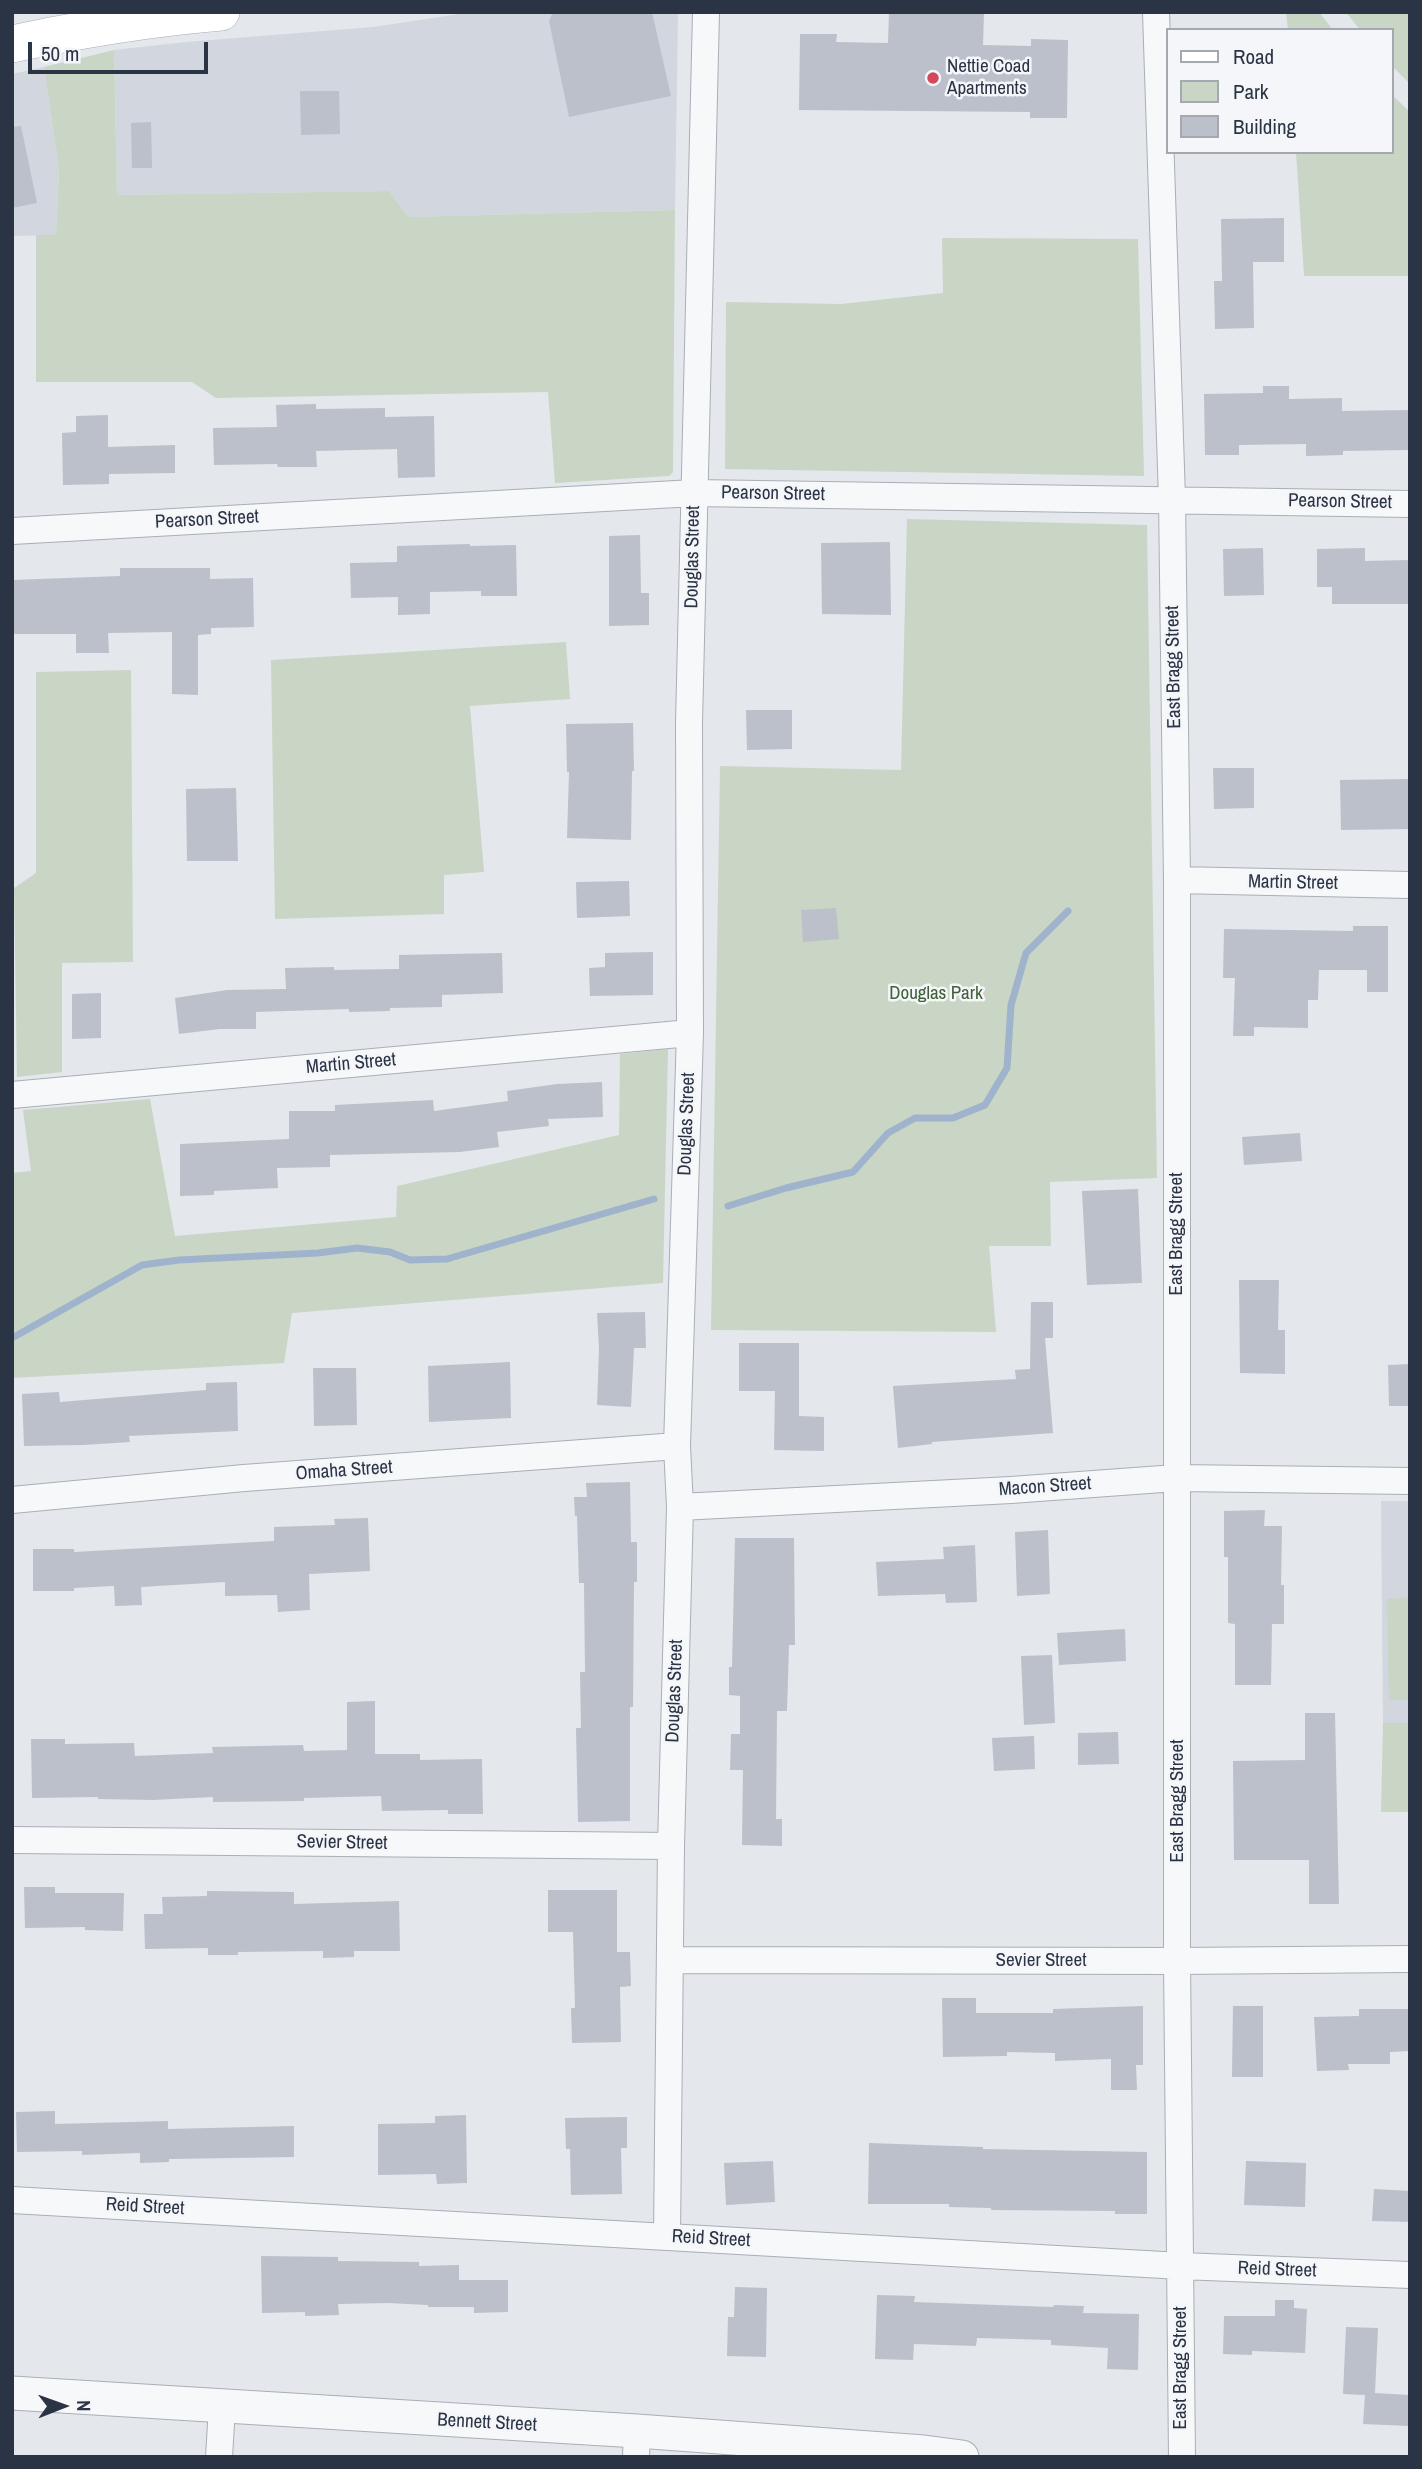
<!DOCTYPE html>
<html>
<head>
<meta charset="utf-8">
<style>
	body { margin:0 }
	#map { position:relative; width:1422px; height:2469px; overflow:hidden; background:#e4e7ec; font-family:"Archivo Narrow",sans-serif }
	canvas { display:block }
	.frame { position:absolute; inset:0; border:14px solid #2b3445; pointer-events:none }
	.legend { position:absolute; left:1166px; top:28px; width:228px; height:126px; box-sizing:border-box; background:#f4f6f9; border:2px solid #a4a8b1; margin:0; padding:9px 12px; list-style:none; font-size:21px; color:#2b3445 }
	.legend li { display:flex; align-items:center; gap:14px; height:35px }
	.legend b { width:35px; border:2px solid #a4a8b1 }
	.north { position:absolute; left:28px; top:2371px; width:70px; height:70px; -webkit-text-stroke:5px #f4f6f9; paint-order:stroke; rotate:89deg; font-size:19px; font-weight:700; line-height:28px; text-align:center; color:#2b3445 }
	.north::after { content:''; display:block; margin:auto; width:24px; height:32px; background:#2b3445; clip-path:polygon(50% 0,100% 100%,50% 72%,0 100%) }
	.scale { position:absolute; left:28px; top:42px; width:180px; height:32px; box-sizing:border-box; border:4px solid #2b3445; border-top:0; padding-left:9px; font-size:21px; line-height:24px; white-space:nowrap; color:#2b3445; -webkit-text-stroke:5px #f4f6f9; paint-order:stroke }
</style>
</head>
<body>
<div id="map">
<canvas width="1422" height="2469"></canvas>
<div class="frame"></div>
<ul class="legend">
<li><b style="height:9px;background:#fff"></b>Road</li>
<li><b style="height:19px;background:#c9d6c5"></b>Park</li>
<li><b style="height:19px;background:#bbc0ca"></b>Building</li>
</ul>
<div class="north">N</div>
<div class="scale">50 m</div>
</div>
<script>
const ctx = document.querySelector('canvas').getContext('2d');
ctx.lineJoin = 'round';
function paint(path, color) { ctx.fillStyle = color; ctx.fill(path, 'evenodd'); }
function stroke(path, color, width, dash) { ctx.strokeStyle = color; ctx.lineWidth = width; ctx.lineCap = dash ? 'butt' : 'round'; ctx.setLineDash(dash || []); ctx.stroke(path); }
function drawText(font, color, halo, rows, align = 'center') {
  ctx.font = font + ' "Archivo Narrow",sans-serif'; ctx.lineWidth = 5; ctx.setLineDash([]); ctx.textBaseline = 'middle'; ctx.strokeStyle = halo; ctx.fillStyle = color; for (const [text, x, y, turn = 0] of rows) {
    ctx.save(); ctx.translate(x, y); ctx.rotate((+turn || 0) * Math.PI / 180); ctx.textAlign = isNaN(turn) ? turn : align; if (halo) ctx.strokeText(text, 0, 0); ctx.fillText(text, 0, 0); ctx.restore();
  }
}
const built = new Path2D(`
	M473 12H678L675 210 409 217 389 191 117 195 114 50 186 42 373 27Z
	M44 67 59 169 56 235 12 236V74Z
	M1381 1501H1410V1723H1383Z`);
const green = new Path2D(`
	M1286 12H1319L1333 30H1288Z
	M1346 12H1410V84L1392 66V30H1360Z
	M114 50 117 195 389 191 409 217 675 210 673 472 669 476 555 483 548 392 216 398 192 382H36V235H56L59 169 44 67Z
	M1392 95 1410 112V276H1304L1296 152H1392Z
	M942 238 1138 239 1144 476 725 469 726 302 841 304 943 293Z
	M907 519 1147 525 1157 1178 1050 1182 1051 1246H989L996 1332 711 1330 720 766 901 770Z
	M566 642 570 699 470 706 484 872 444 875V914L275 919 271 660Z
	M131 670 133 962 62 963V1072L17 1077 14 888 36 873V672Z
	M668 1049 663 1283 292 1313 284 1363 12 1378V1173L31 1171 23 1110 150 1099 175 1236 396 1217 397 1186 619 1135 620 1054Z
	M1410 1597V1700H1389L1387 1599Z
	M1383 1723H1410V1812H1381Z`);
const stream = new Path2D(`
	M728 1206 786 1188 853 1172 888 1133 915 1118H953L985 1105 1007 1068 1011 1005 1026 953 1068 911
	M12 1338 142 1265 179 1260 318 1253 357 1248 390 1252 410 1260 447 1259 654 1199`);
const building = new Path2D(`
	M553 12H652L671 96 569 117 549 21Z
	M889 12H984L983 45 1031 46V39L1068 40 1067 118H1030V112L799 110 800 34H837L836 42 888 43Z
	M300 91H339L340 134 301 135Z
	M151 122 152 168H132L131 123Z
	M21 126 37 203 12 208V127Z
	M1284 218V262H1253L1254 328 1215 329 1214 281H1222L1221 219Z
	M1263 386H1289V399L1342 398V411L1410 410V450L1343 451V455L1306 456V444L1239 445V455H1205L1204 394 1263 393Z
	M316 404V409L385 408V417L434 416 435 477 398 478 397 449 316 451 317 467H278L277 464 214 465 213 428 277 427 276 405Z
	M108 415V447L175 445V473L109 474V484L63 485 62 433 76 432V416Z
	M640 535 641 593H649V625L609 626V536Z
	M890 542 891 615 822 614 821 543Z
	M470 544V546L516 545 517 596H481V591L430 592V614L398 615V597L351 598 350 563 397 562V546Z
	M1263 548 1264 595 1224 596 1223 549Z
	M1365 548V561L1410 560V604H1332V587H1317V549Z
	M120 568H210V579L253 578 254 627 211 628V634L198 635V695L172 694V632L108 633 109 653H76V634H12V580L120 576Z
	M746 710H792V749L747 750Z
	M633 723 634 771H632L631 840 567 838 569 772H567L566 724Z
	M1213 768H1254V808L1214 809Z
	M1410 779V829L1341 830 1340 780Z
	M236 788 238 861H187L186 789Z
	M629 881 630 916 577 918 576 882Z
	M836 908 839 939 803 942 801 910Z
	M1353 926H1388V992H1367V970H1319L1318 1000H1308V1028L1254 1027V1036H1233L1235 978H1223L1224 929 1353 931Z
	M653 952V995L590 996 589 968 605 967V953Z
	M502 953 503 993 442 995V1007L390 1008V1011L349 1012V1009L256 1012V1029H219L179 1034 175 998 227 990 286 989 285 968 334 967V970L399 969V955Z
	M101 993V1038L72 1039V994Z
	M602 1082 603 1117 548 1119 549 1126 497 1132 499 1147 460 1152 330 1155V1167L277 1168 278 1188 214 1191V1195L180 1196V1144L289 1139V1111H335V1105L433 1100 434 1111 508 1101 507 1091 557 1084Z
	M1300 1133 1302 1161 1244 1165 1242 1137Z
	M1138 1189 1142 1283 1087 1285 1082 1191Z
	M1239 1280H1279L1278 1330H1285V1374L1240 1373Z
	M1031 1302H1053V1338H1045L1053 1433 932 1442V1444L898 1448 893 1386 1016 1379 1015 1370 1030 1369Z
	M645 1312 646 1348H634L631 1407 597 1405 599 1349 597 1313Z
	M739 1343H799V1416L824 1417V1451L774 1450 775 1391H739Z
	M510 1362 511 1418 429 1422 428 1366Z
	M1410 1364V1406H1389L1388 1365Z
	M313 1368H356L357 1425 314 1426Z
	M237 1382 238 1431 129 1436 130 1442 83 1445 24 1446 22 1394 59 1392 60 1402 206 1390V1383Z
	M630 1482 631 1542H637V1582H634L633 1707H630V1821L578 1822 576 1728H581L580 1672H585L584 1583H579L577 1516H575L574 1497H587L586 1483Z
	M1265 1510 1264 1526H1282L1281 1585H1284V1624H1272L1271 1685H1235V1624L1228 1623V1557H1224V1511Z
	M368 1518 370 1571 309 1574 310 1610 278 1612 277 1595 225 1596V1582L141 1587 142 1605 115 1606 114 1586 74 1588V1591H33V1549H74V1552L274 1541V1527L335 1525 334 1519Z
	M1048 1530 1050 1594 1017 1596 1015 1532Z
	M735 1538H794L795 1645H789L787 1711H777L776 1819H782V1846L742 1845 743 1770H730L731 1734H740V1696L729 1695V1667H732Z
	M975 1545 977 1602 946 1603 945 1594 878 1596 876 1562 944 1559 943 1547Z
	M1125 1629 1126 1661 1059 1665 1057 1633Z
	M1052 1655 1055 1723 1024 1725 1021 1656Z
	M375 1701V1754H420V1760L482 1759 483 1814H448V1810L382 1811 381 1796 304 1798V1801L213 1802V1797L153 1800 98 1799V1797L32 1798 31 1739H65V1744L134 1743 135 1756 213 1753 212 1747 303 1745 304 1751 347 1750V1702Z
	M1305 1713H1335L1339 1904H1309V1860H1234L1233 1761 1305 1760Z
	M1118 1732 1119 1764 1078 1765V1733Z
	M1034 1736 1035 1769 994 1771 992 1738Z
	M24 1887H55V1893H124L123 1931 85 1930V1927L25 1928Z
	M548 1890H617V1952H630L631 1986 620 1987 621 2042 572 2043 571 2008H575L573 1932H548Z
	M207 1891 294 1892V1904L399 1901 400 1951H354V1957L323 1958V1951L238 1952V1955H208V1948L145 1949 144 1914H163L162 1897 207 1896Z
	M942 1998H976V2013H1053V2009L1143 2006V2065H1136L1137 2090H1111V2059L1055 2061V2053L1007 2052V2056L943 2057Z
	M1233 2006H1263V2077H1232Z
	M1359 2009H1410V2051L1390 2052V2064H1348L1349 2070 1317 2071 1314 2017 1359 2016Z
	M55 2111V2124L168 2121V2129L294 2126V2157L169 2159V2162L140 2163V2153L82 2155V2151L17 2152 16 2112Z
	M466 2115 467 2183 437 2184 436 2174 378 2175V2124L435 2123V2116Z
	M627 2117V2148H621L622 2194 571 2195 570 2149H566L565 2118Z
	M869 2143 983 2147V2149L1147 2152V2214H1115V2211L991 2210V2208L949 2207V2204H868Z
	M773 2161 775 2202 726 2205 724 2163Z
	M1246 2161 1306 2163 1305 2207 1244 2205Z
	M1374 2189 1410 2191V2222L1372 2221Z
	M261 2256 338 2257V2261L419 2262V2266L459 2265V2280H508V2312L474 2313V2307H428V2305L388 2303 338 2304 339 2315 305 2316V2312L262 2313Z
	M735 2287 767 2288 766 2357 727 2356 728 2317H734Z
	M877 2295 915 2296 914 2302 1053 2307 1054 2305 1084 2306 1083 2313 1139 2314 1138 2370 1107 2369 1108 2348 1051 2345V2340L977 2338 976 2346 914 2344 913 2360 875 2359Z
	M1275 2300H1294V2308L1307 2309 1305 2353 1252 2351V2355L1223 2354 1224 2316H1275Z
	M1346 2327 1378 2328 1375 2393 1410 2395V2426L1363 2424 1365 2395 1343 2394Z`);
const minor = new Path2D(`
	M1156 12 1172 499 1177 880V1961L1182 2457
	M12 531 694 493 1410 504
	M1177 880 1410 885
	M12 1095 690 1033
	M12 1500 244 1478 677 1446
	M680 1507 1011 1490 1176 1478 1410 1481
	M12 1840 671 1846
	M671 1960 1177 1961 1410 1959
	M12 2200 1181 2266 1410 2275
	M667 2236 671 1846 680 1507 677 1446 690 1033 689 723 706 12
	M219 2457 222 2407
	M636 2457 637 2431`);
const tertiary = new Path2D(`
	M12 2393 637 2431 924 2452 962 2457`);
const secondary = new Path2D(`
	M12 44C82 29 150 18 221 12`);
const markers = [
	[933,78,7,"#d1495b"]
];
const poiNames = [
	["Nettie Coad",947,67],
	["Apartments",947,89]
];
const streetNames = [
	["Pearson Street",773,494,1],
	["Pearson Street",1340,502,1],
	["Pearson Street",207,520,-3],
	["Douglas Street",693,557,-89],
	["East Bragg Street",1174,667,-91],
	["Martin Street",1293,883,1],
	["Martin Street",351,1064,-5],
	["Douglas Street",687,1124,-88],
	["East Bragg Street",1177,1234,-90],
	["Omaha Street",344,1471,-4],
	["Macon Street",1045,1487,-4],
	["Douglas Street",675,1691,-88],
	["East Bragg Street",1178,1801,-90],
	["Sevier Street",342,1843,1],
	["Sevier Street",1041,1961],
	["Reid Street",145,2207,3],
	["Reid Street",711,2239,3],
	["Reid Street",1277,2270,2],
	["East Bragg Street",1181,2368,-90],
	["Bennett Street",487,2423,3]
];
const parkNames = [
	["Douglas Park",936,994]
];
paint(built, '#d2d6de');
paint(green, '#c9d6c5');
stroke(stream, '#9fb4cc', 7);
paint(building, '#bbc0ca');
stroke(minor, '#a9aeb7', 28);
stroke(tertiary, '#a9aeb7', 35);
stroke(secondary, '#a9aeb7', 38);
stroke(minor, '#f7f8fa', 26);
stroke(tertiary, '#f7f8fa', 33);
stroke(secondary, '#fff', 37);
for (const [x, y, r, color] of markers) { const dot = new Path2D(); dot.arc(x, y, r, 0, 2 * Math.PI); ctx.fillStyle = color; ctx.fill(dot); stroke(dot, '#f4f6f9', 2.5); }
drawText('19px', '#2b3445', '#f4f6f9', poiNames, 'left');
drawText('19px', '#2b3445', '#f4f6f9', streetNames);
drawText('19px', '#3f6138', '#f4f6f9', parkNames);
</script>
</body>
</html>
